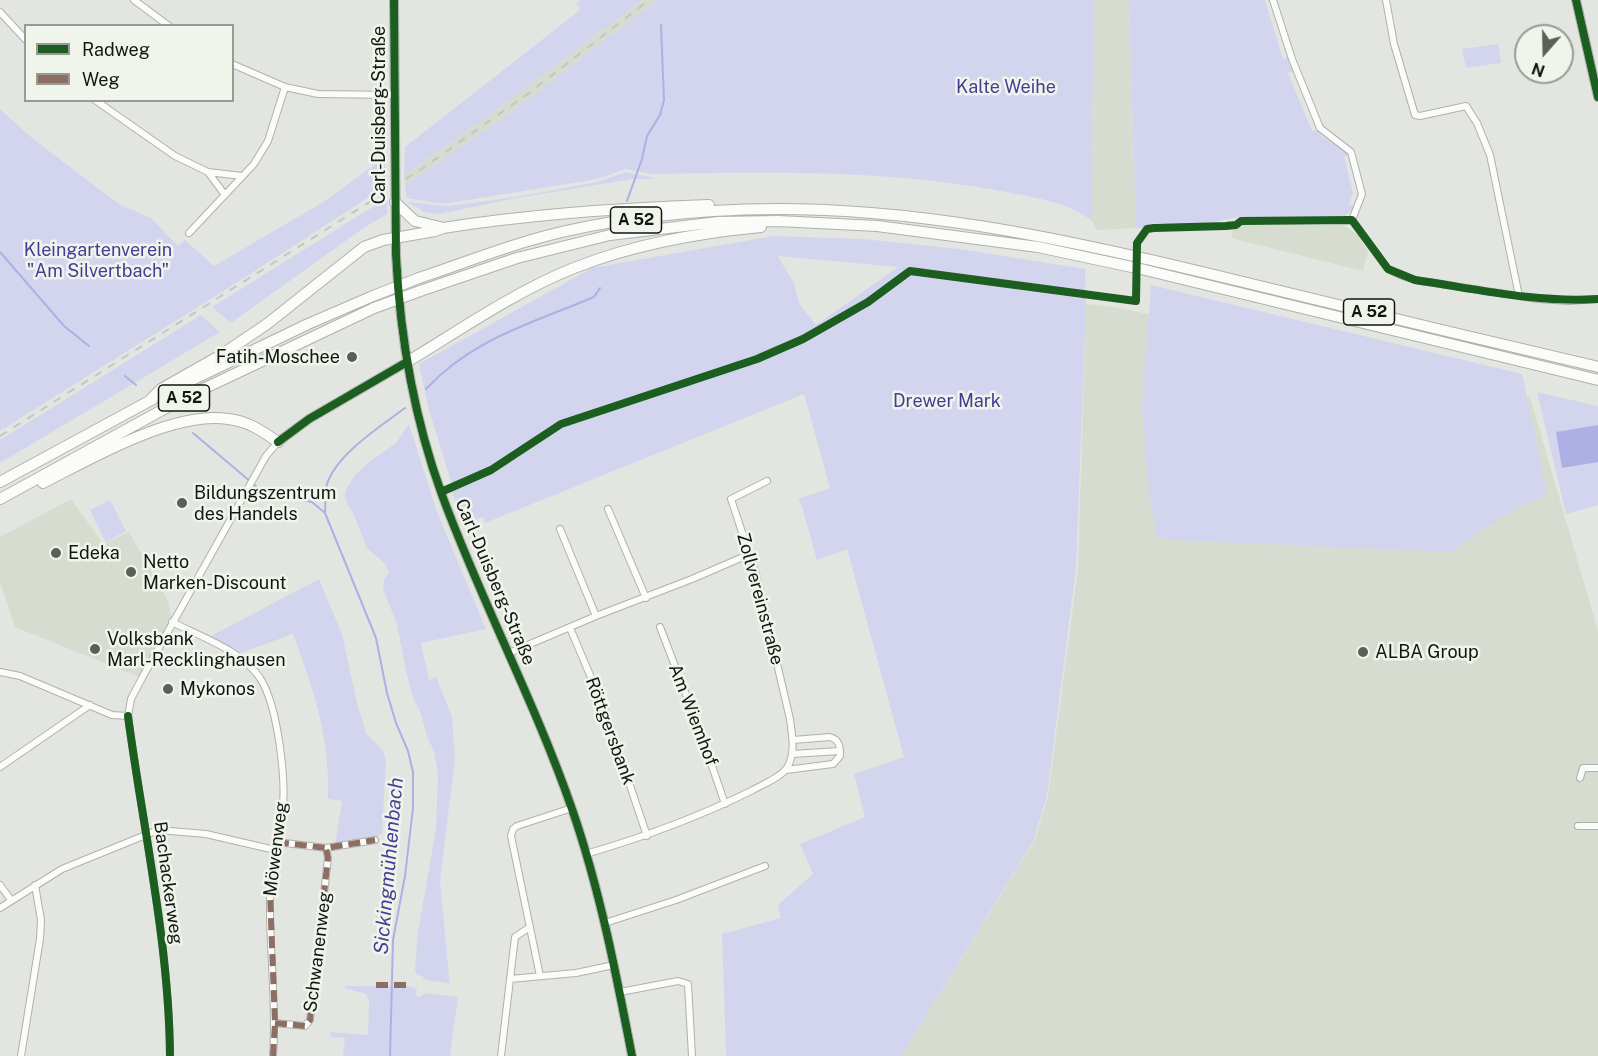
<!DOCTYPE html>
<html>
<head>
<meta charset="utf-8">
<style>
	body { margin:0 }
	#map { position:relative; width:1598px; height:1056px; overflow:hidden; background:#e3e6e0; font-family:"Public Sans",sans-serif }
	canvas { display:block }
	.legend { position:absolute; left:24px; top:24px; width:210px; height:78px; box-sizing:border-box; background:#f0f5ec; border:2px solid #989b95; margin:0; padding:8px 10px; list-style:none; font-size:18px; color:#131512 }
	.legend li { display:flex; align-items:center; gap:12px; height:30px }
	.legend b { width:30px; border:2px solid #989b95 }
	.north { position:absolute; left:1514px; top:24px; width:60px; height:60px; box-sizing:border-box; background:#f0f5ec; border:2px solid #989b95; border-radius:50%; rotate:200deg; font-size:16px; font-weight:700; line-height:24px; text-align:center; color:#131512 }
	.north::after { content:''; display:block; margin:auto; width:21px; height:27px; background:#5c5e5a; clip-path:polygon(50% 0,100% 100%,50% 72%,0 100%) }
</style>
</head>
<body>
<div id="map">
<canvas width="1598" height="1056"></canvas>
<ul class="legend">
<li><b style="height:8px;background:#1b5e20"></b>Radweg</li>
<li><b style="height:8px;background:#8d6e63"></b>Weg</li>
</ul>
<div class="north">N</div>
</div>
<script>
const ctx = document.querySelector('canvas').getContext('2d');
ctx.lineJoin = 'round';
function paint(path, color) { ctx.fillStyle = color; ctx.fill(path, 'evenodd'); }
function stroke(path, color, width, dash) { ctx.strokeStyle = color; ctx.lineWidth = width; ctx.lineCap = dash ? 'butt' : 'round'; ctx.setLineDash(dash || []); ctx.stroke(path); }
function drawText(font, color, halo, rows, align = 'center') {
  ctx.font = font + ' "Public Sans",sans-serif'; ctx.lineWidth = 5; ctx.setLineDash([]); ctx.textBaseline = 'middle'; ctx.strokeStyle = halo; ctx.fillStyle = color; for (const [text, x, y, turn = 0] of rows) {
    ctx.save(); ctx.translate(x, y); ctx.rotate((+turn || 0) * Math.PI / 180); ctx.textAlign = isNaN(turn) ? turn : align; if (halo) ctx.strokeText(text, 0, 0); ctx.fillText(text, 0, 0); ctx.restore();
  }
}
const built = new Path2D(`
	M642 0H658L498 122 405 185 404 175 492 113Z
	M1093 0H1129L1136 228 1097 230 1092 221Z
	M1242 224 1343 225 1358 235 1368 252 1363 271 1231 238 1234 227Z
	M1086 304 1115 307 1530 397 1598 631V1056H901L1035 840 1048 796 1078 569Z
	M71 499 103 544 129 532 168 601 172 622 142 678 15 627 0 582V537Z`);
const green = new Path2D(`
	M580 0H642L492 113 404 175 405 147 580 10 579 5 574 7Z
	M658 0H1093L1092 221C1068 202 1036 198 1006 192 890 169 770 172 652 174L625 169 604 177 585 181 450 203H436L407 198 405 185 498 122Z
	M1129 0H1265L1283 59 1288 58 1293 71 1288 73 1312 131 1317 130 1323 137 1348 152 1349 155 1344 157 1353 193 1349 204 1354 206 1349 213 1343 217H1239L1196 225 1171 226 1161 223 1151 224 1143 228H1136Z
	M1498 44 1501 63 1466 68 1462 49Z
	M0 109 32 138 103 192 121 205 151 218 178 246 185 240 214 266 325 201 385 157 386 186 244 278 0 431Z
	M625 172 658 179H632L517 198 439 214 424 212 407 202 449 206 516 197 597 182Z
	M387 198V214L362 229 231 323 212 307Z
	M773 236 863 239 960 249 1085 269 1086 304 1076 569 1047 795 1034 840 901 1056H726L722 934 781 918 778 905 813 874 800 844 865 817 854 774 904 757 847 549 817 560 801 503 798 499 830 488 804 394 485 523 483 517 464 524 452 492 451 481 429 410 419 364 592 268ZM778 257V256L898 267 816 325 799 303 794 283Z
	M1151 285 1522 374 1547 494C1511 511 1483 526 1452 552L1172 540 1157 536 1149 494 1142 404Z
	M201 315 220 332 0 463V440Z
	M1537 392 1598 406V505L1566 514Z
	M409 424 437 512 486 629 421 643 429 680 436 677 452 717 455 758 440 881 450 986 447 983 425 980 422 976 417 975 415 970 418 932 436 828 438 774 434 751 428 739 420 711 413 698 406 671 397 624 383 589 384 579 389 572 385 564 367 548 353 513 346 501 345 492 354 476 369 462 396 443Z
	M110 500 126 531 106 542 90 510Z
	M319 579 342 634 357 703 366 733 383 751 386 761 382 833 376 838 335 845 342 801 328 799C330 737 314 691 293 634L241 653 211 636Z
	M346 986H407L417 988 416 996 420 997 425 993 458 997 450 1056H343L345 1038 330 1037 331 1032 368 1035 369 1000 366 994 345 988Z`);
const water = new Path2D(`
	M1598 425V462L1562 468 1556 432Z`);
const stream = new Path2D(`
	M627 201 642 159 647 136 660 115 664 100 661 25
	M0 252 64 326 89 346
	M125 376 136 385
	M426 389C473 338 533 323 594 297L600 288
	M193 433 258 488 273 495 312 502 325 513
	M390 1056 393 940 405 876 413 808V772L408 751 396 723 387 693 376 638 325 513C326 502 324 491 328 481 340 452 381 426 405 408`);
const street = new Path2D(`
	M134 0 169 26
	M1273 0 1292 59 1320 128 1351 152 1362 194 1352 220 1388 269 1400 275 1415 280 1538 299 1569 301 1598 299
	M1386 0 1394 44 1415 115 1420 116 1466 106 1477 123 1490 155 1519 296
	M0 12 26 40
	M232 64 285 87 318 94 395 95
	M95 100 175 156 208 172 242 176
	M208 172 225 195
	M189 233 254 164 268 141 285 87
	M608 509 646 598
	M560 529 596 616
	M172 622C201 637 241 650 260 678 278 706 287 782 282 816 278 843 271 869 270 897 269 950 277 1003 273 1056
	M660 627 700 731 725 804
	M570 628 604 708 647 836
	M509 653 596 616 692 579 750 554
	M0 672 20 676 112 715 128 716
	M792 754 840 751
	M0 767 90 705
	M786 770 833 764 840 756C840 747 840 740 830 737L793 740
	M1580 778 1583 768H1598
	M1578 826H1598
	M277 842 326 848 375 840
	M586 854C644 837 699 817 753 790 763 784 780 778 787 768 796 753 792 735 790 719L756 574 731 499 767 481
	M0 885 11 900
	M0 908 62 869 158 830 206 834 275 850
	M605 923 676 900 765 866
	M540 976 511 836 513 829 517 826 572 808
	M510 979 576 973 614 965
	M620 992 678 981 688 984 692 1056
	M275 1023 305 1026 310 1020 315 971 318 964 317 956 328 858 326 848
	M21 1056 40 939 41 920 35 885
	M170 1056C169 942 143 829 128 716L131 699 142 678 266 456 278 442
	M501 1056 515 937 530 927`);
const secondary = new Path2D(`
	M394 0 396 255C400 337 414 418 442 495 481 601 535 702 572 809 600 890 616 973 632 1056
	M1576 0 1598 97
	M278 442 309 419 407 362`);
const highway = new Path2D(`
	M395 202 415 221 440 227
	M419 278C455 266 491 252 528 241 584 224 654 215 713 211 892 199 1066 239 1239 281 1359 310 1478 339 1598 367
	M420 291 517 258 610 235 718 222 778 221 877 226 1038 247 1141 269 1598 380
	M407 362C460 330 516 291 574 268 635 244 696 233 761 227
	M169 391 308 324 373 296
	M148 402 161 389 221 355 267 324 364 247 383 240 435 231 443 228C531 214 620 208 709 205
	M0 482 153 399
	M43 483C92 458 173 411 228 419 248 421 262 431 278 442
	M0 499 184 398 374 308`);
const rail = new Path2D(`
	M0 436 420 170 529 93 649 0`);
const highwayBridge = new Path2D(`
	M373 296 419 278
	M374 308 420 291`);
const quiet = new Path2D(`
	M277 842 326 848 375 840
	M376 985H407
	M275 1023 305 1026 310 1020 315 971 318 964 317 956 328 858 326 848
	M273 1056 275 1023 270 894 275 850`);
const cycleway = new Path2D(`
	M394 0 396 255C400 337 414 418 442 495 481 601 535 702 572 809 600 890 616 973 632 1056
	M1576 0 1598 97
	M278 442 309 419 407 362
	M441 492 491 470 561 424 757 359 803 339 868 302 910 271 1136 301 1137 243 1147 229 1154 228 1226 226 1236 225 1241 221 1352 220 1388 269 1415 280C1476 289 1536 303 1598 299
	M128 716C143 829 169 942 170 1056`);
const markers = [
	[352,357,6,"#5c5e5a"],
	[182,503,6,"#5c5e5a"],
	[56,553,6,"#5c5e5a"],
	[131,572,6,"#5c5e5a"],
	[95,649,6,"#5c5e5a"],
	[1363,652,6,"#5c5e5a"],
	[168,689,6,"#5c5e5a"]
];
const shields = [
	[636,220,51],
	[1369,312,51],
	[184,398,51]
];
const shieldNames = [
	["A 52",636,220],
	["A 52",1369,312],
	["A 52",184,398]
];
const parkNames = [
	["Kalte Weihe",1006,87],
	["Kleingartenverein",98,250],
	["\"Am Silvertbach\"",98,271],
	["Drewer Mark",947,401]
];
const streetNames = [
	["Carl-Duisberg-Straße",379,115,-90],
	["Carl-Duisberg-Straße",495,582,67],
	["Zollvereinstraße",760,599,75],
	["Am Wiemhof",693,715,69],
	["Röttgersbank",610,731,70],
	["Möwenweg",276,849,-83],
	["Bachackerweg",168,883,82],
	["Schwanenweg",318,952,-83]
];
const poiNames = [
	["Fatih-Moschee",340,357,"right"],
	["Bildungszentrum",194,493],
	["des Handels",194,514],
	["Edeka",68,553],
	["Netto",143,562],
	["Marken-Discount",143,583],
	["Volksbank",107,639],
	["Marl-Recklinghausen",107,660],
	["ALBA Group",1375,652],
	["Mykonos",180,689]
];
const waterNames = [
	["Sickingmühlenbach",389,866,-85]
];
paint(built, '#d6dcd0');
paint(green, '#d3d5ee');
paint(water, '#aeafe4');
stroke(stream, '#aeafe4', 2);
stroke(street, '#afb1ac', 8);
stroke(secondary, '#afb1ac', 10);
stroke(highway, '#afb1ac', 12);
stroke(street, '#fbfbfa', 6);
stroke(secondary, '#fbfbfa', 8);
stroke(highway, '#fbfbfa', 10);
stroke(rail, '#c5c6c5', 2, [8, 8]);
stroke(highwayBridge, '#afb1ac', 12, []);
stroke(highwayBridge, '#fbfbfa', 10);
stroke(quiet, '#8d6e63', 6, [12, 6]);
stroke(cycleway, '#1b5e20', 8);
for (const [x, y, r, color] of markers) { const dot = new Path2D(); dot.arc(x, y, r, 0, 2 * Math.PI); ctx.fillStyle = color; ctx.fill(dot); stroke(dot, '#f0f5ec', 2); }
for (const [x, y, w] of shields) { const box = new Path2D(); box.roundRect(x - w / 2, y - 13, w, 26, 4.5); ctx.fillStyle = '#f0f5ec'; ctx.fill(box); stroke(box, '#131512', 1.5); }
drawText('bold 16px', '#131512', null, shieldNames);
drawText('18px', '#463c96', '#f0f5ec', parkNames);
drawText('18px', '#131512', '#f0f5ec', streetNames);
drawText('18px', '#131512', '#f0f5ec', poiNames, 'left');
drawText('italic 20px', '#483e99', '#f0f5ec', waterNames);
</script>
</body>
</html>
